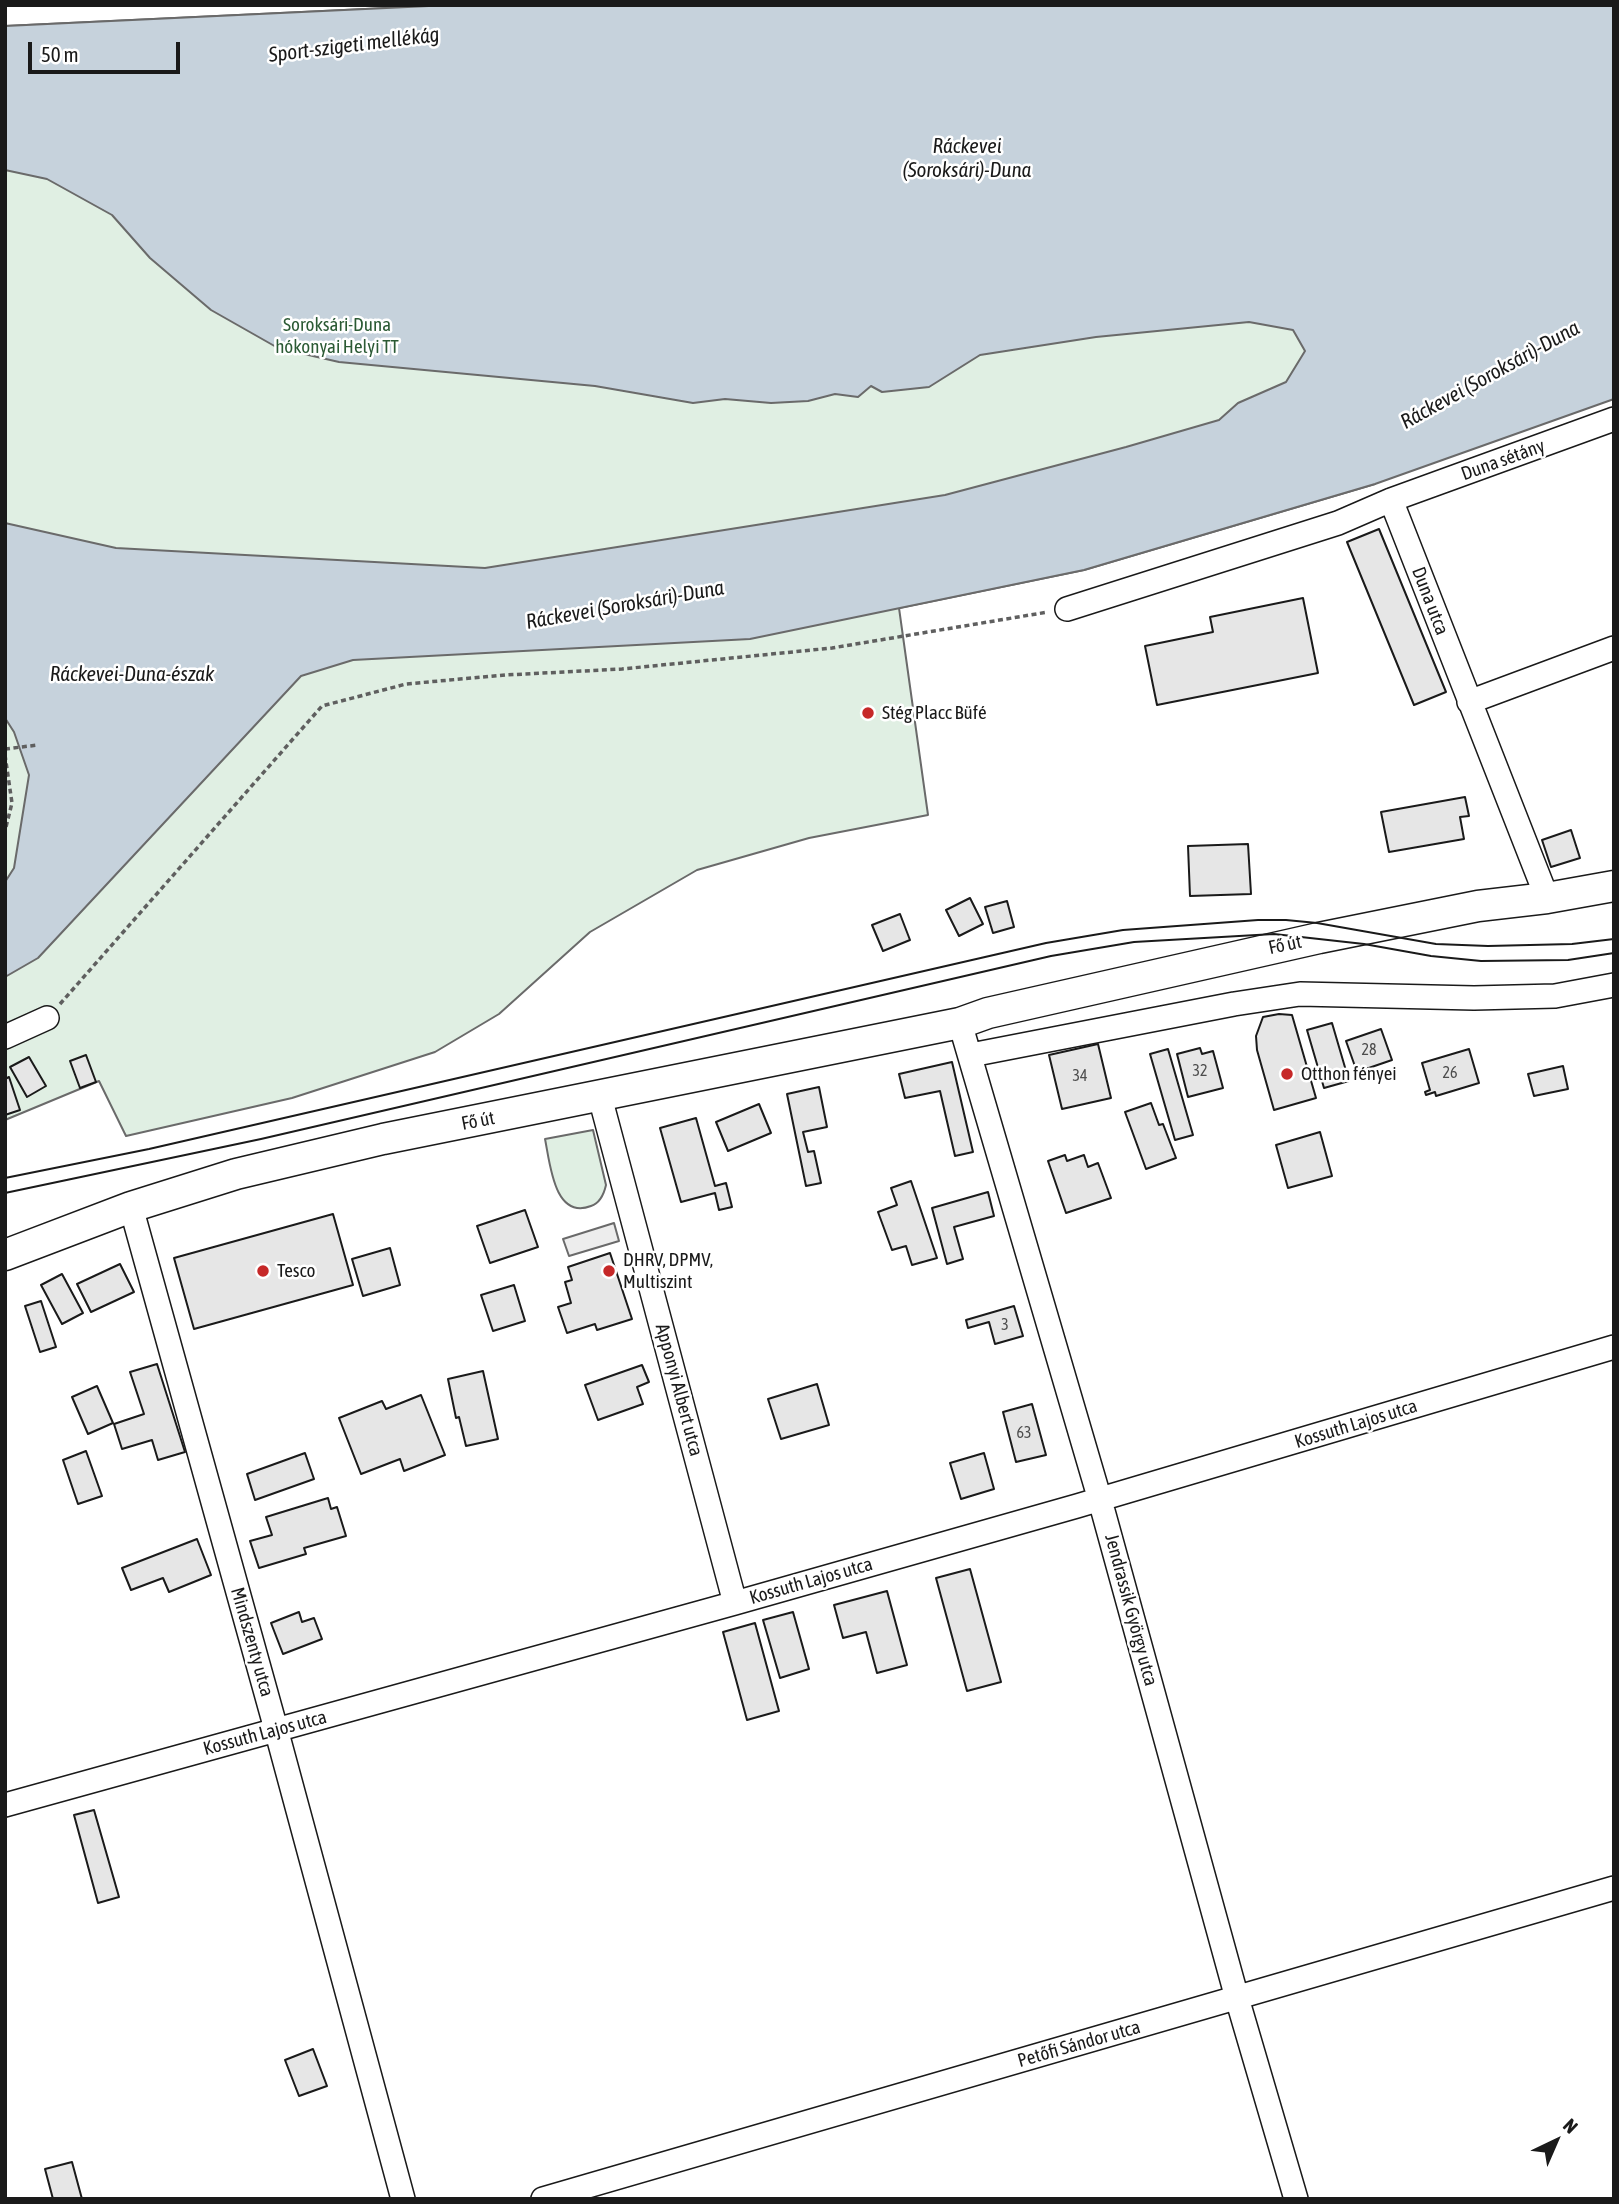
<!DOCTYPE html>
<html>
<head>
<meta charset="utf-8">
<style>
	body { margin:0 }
	#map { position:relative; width:1619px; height:2204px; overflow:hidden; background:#fff; font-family:"Asap Condensed",sans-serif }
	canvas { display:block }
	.frame { position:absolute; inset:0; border:7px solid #1a1a1a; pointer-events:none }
	.north { position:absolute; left:1521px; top:2106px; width:70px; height:70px; -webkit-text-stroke:5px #fff; paint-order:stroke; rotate:44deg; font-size:19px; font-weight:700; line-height:28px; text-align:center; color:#1a1a1a }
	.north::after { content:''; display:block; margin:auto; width:24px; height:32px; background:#1a1a1a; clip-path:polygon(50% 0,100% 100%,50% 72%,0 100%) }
	.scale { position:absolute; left:28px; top:42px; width:152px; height:32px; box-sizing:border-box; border:4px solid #1a1a1a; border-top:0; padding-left:9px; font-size:21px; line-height:24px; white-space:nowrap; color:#1a1a1a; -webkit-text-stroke:5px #fff; paint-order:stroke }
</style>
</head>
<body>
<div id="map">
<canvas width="1619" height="2204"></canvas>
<div class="frame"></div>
<div class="north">N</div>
<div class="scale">50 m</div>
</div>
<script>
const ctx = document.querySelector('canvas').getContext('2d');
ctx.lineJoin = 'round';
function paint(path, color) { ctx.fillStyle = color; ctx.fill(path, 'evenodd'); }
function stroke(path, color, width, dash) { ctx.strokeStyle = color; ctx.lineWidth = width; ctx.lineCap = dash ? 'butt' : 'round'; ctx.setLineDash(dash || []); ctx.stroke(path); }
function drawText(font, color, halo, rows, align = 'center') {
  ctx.font = font + ' "Asap Condensed",sans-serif'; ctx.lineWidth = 5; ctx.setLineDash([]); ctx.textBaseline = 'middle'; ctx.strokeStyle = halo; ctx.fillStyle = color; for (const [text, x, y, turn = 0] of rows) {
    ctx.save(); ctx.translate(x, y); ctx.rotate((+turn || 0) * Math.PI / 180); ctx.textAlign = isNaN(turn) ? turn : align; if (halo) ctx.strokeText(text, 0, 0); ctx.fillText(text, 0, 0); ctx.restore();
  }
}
const green = new Path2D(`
	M450 5H1614L1375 484 1084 570 899 608 928 815 809 838 697 870 590 932 499 1014 435 1052 292 1098 126 1136 99 1081 5 1120V26Z
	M593 1130 606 1185C604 1194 600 1203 591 1206 554 1220 550 1163 545 1139Z`);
const parking = new Path2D(`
	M614 1223 619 1241 569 1256 563 1239Z`);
const water = new Path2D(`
	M450 5H1614V399L1375 484 1084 570 750 639 353 660 301 676 38 958 5 977V882L14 868 29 775 14 732 5 718V523L116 548 485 568 945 495 1126 447 1219 420 1238 403 1286 382 1305 351 1293 330 1249 322 1096 337 980 355 929 387 882 392 871 386 858 397 835 394 808 401 771 403 725 399 693 403 595 386 339 362 278 348 211 310 150 258 112 215 47 179 5 170V26Z`);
const building = new Path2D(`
	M1379 529 1446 692 1414 705 1347 542Z
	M1303 598 1318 673 1157 705 1145 646 1213 632 1210 617Z
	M1465 797 1469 816 1460 817 1464 839 1389 852 1381 812Z
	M1571 830 1580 858 1551 867 1542 840Z
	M1248 844 1251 894 1190 896 1188 846Z
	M970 898 983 924 959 936 946 910Z
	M1007 901 1014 927 993 933 985 907Z
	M900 914 910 940 883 951 872 925Z
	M1279 1014 1292 1015 1316 1098 1274 1110 1257 1050 1256 1036 1263 1017Z
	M1332 1023 1349 1081 1324 1088 1307 1030Z
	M1381 1029 1392 1060 1357 1072 1346 1041Z
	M1098 1044 1111 1098 1062 1109 1049 1055Z
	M1200 1048 1202 1054 1213 1051 1223 1088 1188 1097 1177 1054Z
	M1168 1049 1193 1135 1175 1140 1150 1054Z
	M1469 1049 1479 1083 1436 1096 1435 1092 1426 1095 1425 1092 1430 1090 1422 1063Z
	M86 1055 96 1082 80 1088 70 1061Z
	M29 1057 46 1086 27 1097 10 1067Z
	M952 1062 973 1152 955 1156 940 1091 905 1098 899 1074Z
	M1563 1066 1568 1089 1534 1096 1528 1074Z
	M9 1077 20 1110 5 1115V1079Z
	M819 1087 827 1127 803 1132 808 1152 814 1151 821 1183 806 1186 787 1094Z
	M1151 1103 1159 1125 1163 1124 1176 1158 1146 1169 1125 1112Z
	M759 1104 771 1133 728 1151 716 1122Z
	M696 1118 715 1186 726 1183 732 1207 719 1210 715 1193 681 1202 660 1128Z
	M1320 1132 1332 1176 1288 1188 1276 1145Z
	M1065 1155 1067 1161 1084 1155 1088 1167 1098 1163 1111 1198 1066 1213 1048 1161Z
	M911 1181 937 1258 912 1265 906 1246 892 1250 878 1212 897 1205 891 1188Z
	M988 1192 994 1216 954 1227 963 1259 947 1264 932 1208Z
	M525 1210 538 1247 490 1263 477 1226Z
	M333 1214 353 1285 194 1329 174 1258Z
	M390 1248 400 1285 363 1296 352 1259Z
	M610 1253 632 1319 597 1330 595 1324 567 1333 558 1307 571 1303 565 1282 572 1280 568 1267Z
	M120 1264 134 1292 91 1312 77 1284Z
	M62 1274 83 1313 62 1324 41 1285Z
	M514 1285 525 1321 493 1331 481 1295Z
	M41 1301 56 1347 40 1352 25 1306Z
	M1014 1306 1023 1336 995 1344 989 1322 968 1328 966 1320Z
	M157 1364 185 1452 158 1460 152 1440 122 1449 114 1424 144 1414 130 1372Z
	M642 1365 649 1382 637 1387 643 1404 598 1420 585 1385Z
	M483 1371 498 1439 466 1446 459 1417 456 1418 448 1379Z
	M817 1384 829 1425 781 1439 768 1399Z
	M97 1386 113 1423 88 1434 72 1397Z
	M421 1395 445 1455 404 1471 400 1459 361 1474 339 1418 382 1401 386 1409Z
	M1032 1404 1046 1455 1016 1462 1003 1412Z
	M86 1451 102 1496 78 1504 63 1460Z
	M305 1453 314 1479 255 1500 247 1474Z
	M984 1453 994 1489 961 1499 950 1463Z
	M328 1498 331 1509 337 1507 346 1536 304 1548 306 1554 259 1568 250 1541 272 1535 266 1517Z
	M197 1539 211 1575 169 1592 163 1578 131 1590 122 1568Z
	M970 1569 1001 1682 967 1691 936 1578Z
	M887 1591 907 1665 877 1673 866 1632 843 1638 834 1605Z
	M299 1612 302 1622 314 1618 322 1639 283 1654 271 1623Z
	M793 1612 809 1669 780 1678 763 1620Z
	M755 1623 779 1711 747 1720 723 1632Z
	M94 1810 119 1897 98 1903 74 1815Z
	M313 2049 327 2086 299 2096 285 2060Z
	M72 2162 82 2199H53L45 2169Z`);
const path = new Path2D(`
	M5 749 38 745
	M5 755 12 803 5 831
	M60 1004 322 706 406 684 505 675 622 669 832 648 1048 612`);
const minor = new Path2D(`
	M1391 500 1547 898
	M1067 609 1338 523 1391 500 1614 419
	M1469 702 1614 648
	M960 1023 1100 1500 1237 1998 1296 2199
	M5 1037 47 1018
	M971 1055 1234 1004 1300 994 1474 998 1555 996 1614 985
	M600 1097 735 1603
	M131 1207 276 1729 403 2199
	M5 1805 735 1603 1077 1506 1614 1347
	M543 2199 1614 1888`);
const major = new Path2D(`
	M5 1255 131 1207 236 1174 383 1139 960 1023 988 1013 1319 938 1478 906 1547 898 1614 886`);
const tram = new Path2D(`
	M5 1178 149 1149 1046 943 1123 930 1258 920H1286L1317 923 1436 944 1488 946 1572 944 1614 939
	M5 1193 261 1139 1051 956 1134 942 1274 934 1364 944 1431 956 1481 961 1568 960 1614 953`);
const markers = [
	[868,713,7,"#c62828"],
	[1287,1074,7,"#c62828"],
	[263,1271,7,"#c62828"],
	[609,1271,7,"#c62828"]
];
const numberNames = [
	["28",1369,1050],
	["32",1200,1071],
	["26",1450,1073],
	["34",1080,1076],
	["3",1005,1325],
	["63",1024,1433]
];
const parkNames = [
	["Soroksári-Duna",337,325],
	["hókonyai Helyi TT",337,347]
];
const streetNames = [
	["Duna sétány",1503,460,-20],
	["Duna utca",1430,601,69],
	["Fő út",1285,945,-12],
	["Fő út",478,1121,-11],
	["Apponyi Albert utca",679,1390,75],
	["Kossuth Lajos utca",1356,1424,-17],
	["Kossuth Lajos utca",811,1581,-16],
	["Jendrassik György utca",1131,1610,75],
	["Mindszenty utca",252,1642,74],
	["Kossuth Lajos utca",265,1733,-15],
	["Petőfi Sándor utca",1079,2044,-16]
];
const poiNames = [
	["Stég Placc Büfé",882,713],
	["Otthon fényei",1301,1074],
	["DHRV, DPMV,",623,1260],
	["Multiszint",623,1282],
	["Tesco",277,1271]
];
const waterNames = [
	["Sport-szigeti mellékág",354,45,-7],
	["Ráckevei",967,146],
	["(Soroksári)-Duna",967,170],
	["Ráckevei (Soroksári)-Duna",1490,375,-29],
	["Ráckevei (Soroksári)-Duna",625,605,-10],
	["Ráckevei-Duna-észak",132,674]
];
paint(green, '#e0efe3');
stroke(green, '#6a6a6a', 2);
paint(parking, '#ededed');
stroke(parking, '#6a6a6a', 2);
paint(water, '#c6d2dc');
stroke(water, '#6a6a6a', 2);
paint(building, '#e6e6e6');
stroke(building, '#1a1a1a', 2);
stroke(minor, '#1a1a1a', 26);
stroke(major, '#1a1a1a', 33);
stroke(path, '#5f5f5f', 3.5, [5, 3.5]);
stroke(minor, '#fff', 23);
stroke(major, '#fff', 30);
stroke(tram, '#1a1a1a', 2);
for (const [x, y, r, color] of markers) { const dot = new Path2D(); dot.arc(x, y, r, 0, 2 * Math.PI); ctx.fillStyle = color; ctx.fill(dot); stroke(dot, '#fff', 2.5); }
drawText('16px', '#4d4d4d', null, numberNames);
drawText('19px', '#2b5a34', '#fff', parkNames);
drawText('19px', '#1a1a1a', '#fff', streetNames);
drawText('19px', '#1a1a1a', '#fff', poiNames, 'left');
drawText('italic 21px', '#1a1a1a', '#fff', waterNames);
</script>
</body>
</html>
